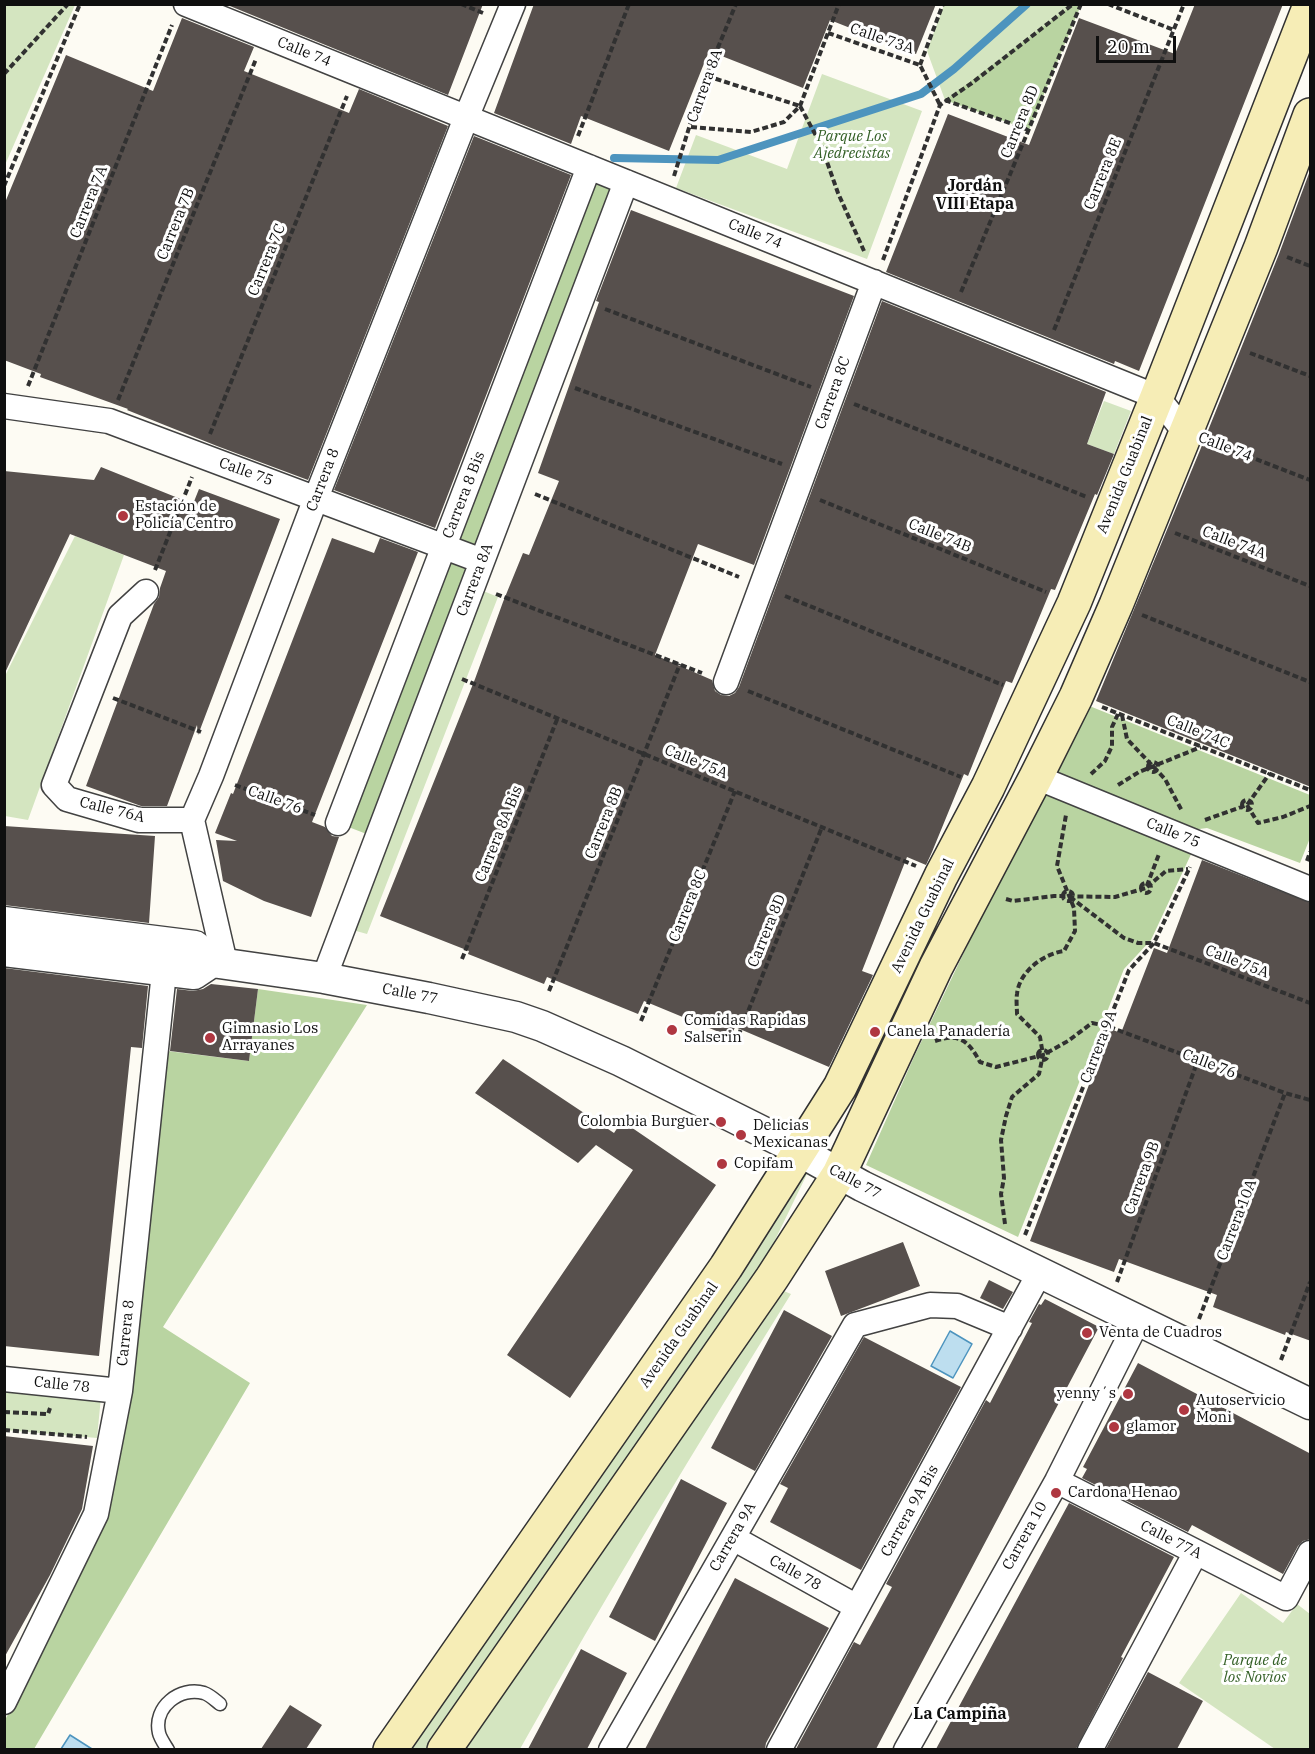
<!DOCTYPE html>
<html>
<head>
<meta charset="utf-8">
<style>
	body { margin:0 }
	#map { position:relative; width:1315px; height:1754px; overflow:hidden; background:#fdfbf3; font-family:"IBM Plex Serif",serif }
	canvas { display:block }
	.frame { position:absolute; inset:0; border:6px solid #0f0f0f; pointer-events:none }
	.scale { position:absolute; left:1096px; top:36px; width:80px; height:27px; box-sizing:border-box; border:3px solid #0f0f0f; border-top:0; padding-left:8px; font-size:18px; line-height:21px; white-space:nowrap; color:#0f0f0f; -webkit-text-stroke:4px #fff; paint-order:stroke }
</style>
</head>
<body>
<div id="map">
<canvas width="1315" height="1754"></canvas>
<div class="frame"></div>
<div class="scale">20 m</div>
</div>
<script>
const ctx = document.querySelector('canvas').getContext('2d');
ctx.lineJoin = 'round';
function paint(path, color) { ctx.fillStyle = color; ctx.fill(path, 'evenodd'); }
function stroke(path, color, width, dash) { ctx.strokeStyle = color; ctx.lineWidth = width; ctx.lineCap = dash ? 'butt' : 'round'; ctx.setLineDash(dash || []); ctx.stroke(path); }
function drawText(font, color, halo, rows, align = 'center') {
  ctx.font = font + ' "IBM Plex Serif",serif'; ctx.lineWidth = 6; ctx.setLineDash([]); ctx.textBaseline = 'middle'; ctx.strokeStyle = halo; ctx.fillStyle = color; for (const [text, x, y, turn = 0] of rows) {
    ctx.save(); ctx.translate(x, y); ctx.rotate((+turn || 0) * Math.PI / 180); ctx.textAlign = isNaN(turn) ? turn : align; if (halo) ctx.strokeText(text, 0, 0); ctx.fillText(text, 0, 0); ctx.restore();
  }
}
const green = new Path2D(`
	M5 4 75 5 5 165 4 5Z
	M944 5H1072L945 100 927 51Z
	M822 74 922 111 867 259 676 188 696 135 787 169Z
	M1104 401 1131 411 1114 454 1087 444Z
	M75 536 124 555 28 820 5 816 4 678Z
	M481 590 498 597 367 934 349 929Z
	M789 1163 807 1174 761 1269 430 1749 411 1750 657 1381Z
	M779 1289 791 1294C698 1444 606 1595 520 1749L465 1750Z
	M4 1389 101 1397 97 1438 5 1430Z
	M1241 1593 1283 1623 1297 1604 1310 1614V1749H1275L1179 1683Z`);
const forest = new Path2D(`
	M1072 5H1081L1029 130 945 100Z
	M589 167 626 182 377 838 338 823Z
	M1087 705 1310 795V838L1300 863 1207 828 1184 831 1054 777Z
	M1044 785 1193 850 1151 940 1124 969 1018 1237 866 1165 914 1057Z
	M258 989 367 1005 163 1327 250 1383 34 1749 5 1750V1720L107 1520 137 1322 167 1051 249 1061Z`);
const water = new Path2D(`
	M950 1331 972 1344 953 1378 931 1366Z
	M70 1735 92 1749H61Z`);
const stream = new Path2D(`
	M614 158 718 160 921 94 954 69 1027 4`);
const building = new Path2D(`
	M225 4H483L448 95Z
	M534 4H936L916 54 830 20 803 88 709 51 669 151 581 116 571 144 494 113Z
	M1195 4H1283L1139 371 1115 361 1114 364 886 272 948 114 1029 145 1079 18 1175 54Z
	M182 18 254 47 244 71 349 113 359 89 448 126 308 480 217 446 127 410 128 409 40 377 41 374 4 360V205L66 55 153 91Z
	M474 136 571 175 435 528 334 490Z
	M1311 168V787L1096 701 1203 443 1279 254Z
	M631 210 854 296 754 565 698 544 655 655 712 680 715 691 721 695 729 696 735 693 739 687 882 301 1106 392 1087 444 1114 454 1097 495 1095 494 1055 590 1051 589 1012 683 1006 681 968 776 964 774 932 852 926 865 907 857 862 971 873 975 829 1067 735 1027 731 1037 644 1001 638 1014 547 977 544 984 468 954 469 951 380 916 475 679 503 602 523 553 529 555 559 481 538 473 599 302 596 301Z
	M101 467 193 504 199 489 280 519 198 735 197 725 167 806H141L86 786 154 604 159 597 160 588 166 571 70 534 4 675V471L94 480Z
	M332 538 374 553 380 538 418 552 312 822 325 827 332 836 339 837 311 917 264 901 223 881 216 840 237 841 215 833 231 793 233 794Z
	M4 826 155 836 149 923 4 905Z
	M1202 860 1311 903V1341L1286 1332 1285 1335 1213 1307 1217 1295 1119 1259 1114 1272 1030 1241 1110 1029 1121 1033 1154 948 1167 953Z
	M4 968 148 986 142 1048 131 1047 99 1356 4 1346Z
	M211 984 258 989 249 1061 170 1051 177 989 193 991 203 989Z
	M503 1059 614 1133 622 1121 716 1185 570 1398 507 1355 633 1170 596 1145 578 1163 475 1093Z
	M903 1242 920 1286 841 1316 825 1271Z
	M989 1280 1013 1292 1003 1309 980 1298Z
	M1045 1299 1099 1327 876 1749H796L854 1642 860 1645 892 1587 886 1584 986 1400 990 1403 1032 1323 1029 1322 1039 1304 1041 1305Z
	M784 1310 832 1336 755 1471 711 1448Z
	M864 1337 961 1387 861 1570 770 1522 788 1488 780 1484Z
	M1138 1363 1311 1454V1539L1303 1541 1298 1546 1283 1574 1192 1525 1188 1532 1082 1478 1087 1469 1083 1467Z
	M4 1436 93 1446 82 1509 50 1575 4 1658Z
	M681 1479 727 1503 655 1641 609 1617Z
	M1069 1503 1174 1557 1121 1657 1123 1658 1076 1749H936Z
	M735 1578 829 1628 766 1743 765 1749H645Z
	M581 1649 627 1673 587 1749H528Z
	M1148 1672 1203 1701 1177 1749H1106Z
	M290 1705 322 1725 306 1749H261Z`);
const path = new Path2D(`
	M461 4 483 13
	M1108 4 1174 30
	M828 33 920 65 940 105
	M920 65 943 4
	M4 74 68 4
	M707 76 800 106
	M945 100 1029 130
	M800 106 821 145 838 193 864 251
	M691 127 751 132 784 122 800 106 839 4
	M578 136 629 4
	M674 176 702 86 736 4
	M4 186 80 4
	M1287 257 1310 266
	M883 260 940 105 972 83 1073 4
	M961 292 1081 4
	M605 309 811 387
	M1054 330 1184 4
	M1250 353 1310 376
	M28 386 172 25
	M575 388 782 464
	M118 400 256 59
	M854 404 1087 497
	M210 434 347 96
	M1214 443 1310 480
	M535 494 739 577
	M820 500 1046 592
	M1175 533 1310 586
	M155 570 192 477
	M496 594 702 673
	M785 596 1003 685
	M1142 615 1310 682
	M462 679 916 866
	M748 691 961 777
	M113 698 201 732
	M1102 707 1310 790
	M1122 715 1127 739 1165 779 1182 811
	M1148 767a5 5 0 1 1 10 0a5 5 0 1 1-10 0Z
	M1091 774 1105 761 1112 746V727L1118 714
	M235 785 315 815
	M1118 785 1139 772 1201 747
	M1242 805a5 5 0 1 1 10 0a5 5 0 1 1-10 0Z
	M1247 805 1258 823 1283 817 1310 806
	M1205 820 1247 805 1270 773
	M1307 861 1310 852
	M1141 888a5 5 0 1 1 10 0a5 5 0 1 1-10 0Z
	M1147 887 1166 871 1188 869
	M1063 896a5 5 0 1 1 10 0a5 5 0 1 1-10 0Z
	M1070 897 1124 938 1138 943H1154L1310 1003
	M1006 899 1013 901 1054 896 1115 897 1146 888 1159 854
	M462 959 558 717
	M549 991 680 664
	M641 1021 735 791
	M935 1041C959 1033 968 1040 980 1062L996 1067 1043 1055 1068 1041 1092 1023 1107 1026 1285 1093 1310 1100
	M735 1044 822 827
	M1038 1055a5 5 0 1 1 10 0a5 5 0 1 1-10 0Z
	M1005 1224 1001 1194 1004 1178 1001 1140 1006 1116 1012 1097 1039 1074 1043 1055 1040 1037 1017 1014C1017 1008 1016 1000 1017 994 1019 972 1043 954 1064 951L1075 931 1074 908 1057 866 1066 815
	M1025 1235 1129 970 1154 943 1190 867
	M1117 1282 1198 1060
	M1199 1319 1285 1093
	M1281 1360 1310 1282
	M4 1412 48 1414 50 1408
	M4 1430 87 1437`);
const service = new Path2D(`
	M168 1750C165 1745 160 1738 159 1733 153 1707 180 1686 204 1693 210 1695 215 1700 220 1704`);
const minor = new Path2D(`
	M186 4 1157 397 1185 432
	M4 406 109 421 482 561
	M146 592 120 616 54 785 67 799 139 820H192
	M726 682 874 282
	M1036 777 1310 889
	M338 823 589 167
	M225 963 192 820 211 776 316 498 466 118 513 4
	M324 978 626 182
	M4 1379 120 1391
	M1057 1481 1286 1598 1310 1553
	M733 1538 857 1607
	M4 1702 96 1514 120 1391 166 953
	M611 1750 855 1325 930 1305 957 1306 1010 1328
	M779 1750 1040 1272
	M906 1750 1057 1481 1138 1320
	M1090 1750 1196 1552`);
const tertiary = new Path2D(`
	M4 922 195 946 212 962 324 978 429 998 516 1017 542 1026 621 1061 781 1141 862 1186 1310 1404
	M4 951 194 974 212 962`);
const secondary = new Path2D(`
	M390 1750 726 1267 840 1087 941 876 988 787 1074 603 1157 397 1310 5
	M444 1750 772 1278 839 1174 936 967 1036 777 1076 697 1116 605 1261 247 1310 115`);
const markers = [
	[123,516,6,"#af3741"],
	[672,1030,6,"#af3741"],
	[875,1032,6,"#af3741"],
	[210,1038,6,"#af3741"],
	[721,1122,6,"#af3741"],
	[741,1135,6,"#af3741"],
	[722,1164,6,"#af3741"],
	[1087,1333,6,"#af3741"],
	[1128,1394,6,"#af3741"],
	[1184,1410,6,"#af3741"],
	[1114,1427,6,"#af3741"],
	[1056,1493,6,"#af3741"]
];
const streetNames = [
	["Calle 73A",882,39,19],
	["Calle 74",304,52,22],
	["Carrera 8A",705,86,-70],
	["Carrera 8D",1020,122,-68],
	["Carrera 8E",1103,174,-68],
	["Carrera 7A",89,202,-68],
	["Carrera 7B",176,224,-68],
	["Calle 74",755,234,22],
	["Carrera 7C",267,260,-68],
	["Carrera 8C",833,393,-70],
	["Calle 74",1225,447,21],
	["Calle 75",246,472,20],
	["Avenida Guabinal",1125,475,-68],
	["Carrera 8",323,480,-69],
	["Carrera 8 Bis",464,495,-69],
	["Calle 74B",940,536,22],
	["Calle 74A",1234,543,21],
	["Carrera 8A",475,580,-69],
	["Calle 74C",1198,732,22],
	["Calle 75A",696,762,22],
	["Calle 76",275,800,20],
	["Calle 76A",112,810,14],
	["Carrera 8B",604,823,-68],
	["Calle 75",1173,833,22],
	["Carrera 8A Bis",499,834,-68],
	["Carrera 8C",688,906,-68],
	["Avenida Guabinal",923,916,-64],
	["Carrera 8D",767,931,-68],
	["Calle 75A",1237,962,21],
	["Calle 77",410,994,11],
	["Carrera 9A",1099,1047,-69],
	["Calle 76",1209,1064,21],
	["Carrera 9B",1142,1178,-70],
	["Calle 77",855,1182,28],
	["Carrera 10A",1237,1220,-69],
	["Carrera 8",126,1333,-84],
	["Avenida Guabinal",679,1335,-55],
	["Calle 78",62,1385,6],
	["Carrera 9A Bis",910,1511,-61],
	["Carrera 10",1025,1536,-61],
	["Carrera 9A",733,1537,-60],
	["Calle 77A",1171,1540,27],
	["Calle 78",795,1573,29]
];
const parkNames = [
	["Parque Los",852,137],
	["Ajedrecistas",852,154],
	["Parque de",1255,1661],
	["los Novios",1255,1678]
];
const poiNames = [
	["Estación de",135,507],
	["Policía Centro",135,524],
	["Comidas Rapidas",684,1021],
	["Salserin",684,1038],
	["Gimnasio Los",222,1029],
	["Arrayanes",222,1046],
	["Canela Panadería",887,1032],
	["Colombia Burguer",709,1122,"right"],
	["Delicias",753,1126],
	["Mexicanas",753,1143],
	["Copifam",734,1164],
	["Venta de Cuadros",1099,1333],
	["yenny´s",1116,1394,"right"],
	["Autoservicio",1196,1401],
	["Moni",1196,1418],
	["glamor",1126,1427],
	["Cardona Henao",1068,1493]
];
const neighbourhoodNames = [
	["Jordán",975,186],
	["VIII Etapa",975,204],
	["La Campiña",960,1714]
];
paint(green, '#d4e5c0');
paint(forest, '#b9d4a1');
paint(water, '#bddeef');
stroke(water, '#4d94be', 1.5);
stroke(stream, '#4d94be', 8);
paint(building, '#57504d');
stroke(service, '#424242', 15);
stroke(minor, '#424242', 27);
stroke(tertiary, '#424242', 33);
stroke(secondary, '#313131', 36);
stroke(path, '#313131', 4, [6, 3]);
stroke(service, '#fff', 12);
stroke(minor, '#fff', 24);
stroke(tertiary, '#fff', 30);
stroke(secondary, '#f6edb6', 33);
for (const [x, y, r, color] of markers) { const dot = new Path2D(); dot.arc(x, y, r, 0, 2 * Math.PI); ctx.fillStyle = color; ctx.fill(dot); stroke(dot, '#fff', 2); }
drawText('15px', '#0f0f0f', '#fff', streetNames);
drawText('italic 15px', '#346027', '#fff', parkNames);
drawText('15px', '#0f0f0f', '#fff', poiNames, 'left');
drawText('bold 16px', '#0f0f0f', '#fff', neighbourhoodNames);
</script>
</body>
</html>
